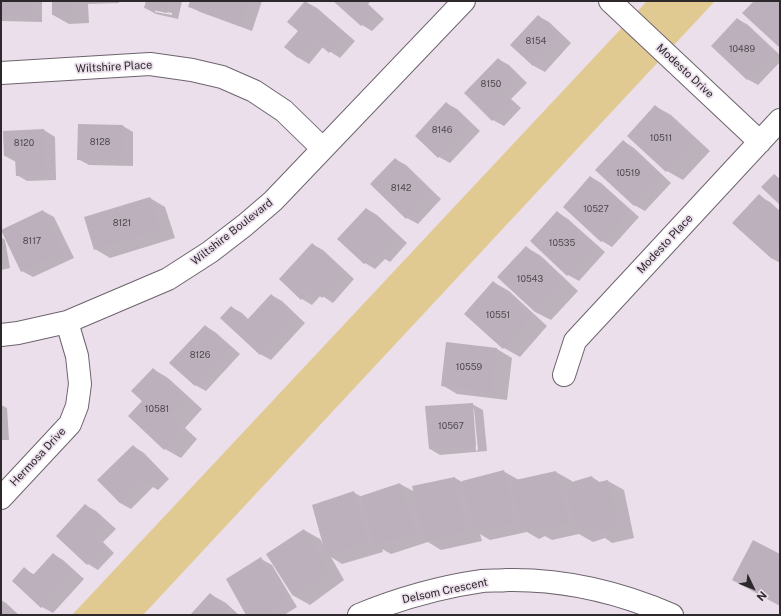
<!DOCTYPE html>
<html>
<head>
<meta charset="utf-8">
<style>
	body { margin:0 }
	#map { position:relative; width:781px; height:616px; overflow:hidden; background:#ebdfeb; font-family:"Public Sans",sans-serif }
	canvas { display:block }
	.frame { position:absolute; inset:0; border:2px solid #2c282c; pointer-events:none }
	.north { position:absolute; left:733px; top:568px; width:40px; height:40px; -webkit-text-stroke:3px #ebdfeb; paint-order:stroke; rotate:133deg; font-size:11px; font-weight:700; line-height:16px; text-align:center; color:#2c282c }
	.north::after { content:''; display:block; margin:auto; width:14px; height:18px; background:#2c282c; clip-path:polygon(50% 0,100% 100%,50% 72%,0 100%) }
</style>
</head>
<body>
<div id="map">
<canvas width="781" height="616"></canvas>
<div class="frame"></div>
<div class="north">N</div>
</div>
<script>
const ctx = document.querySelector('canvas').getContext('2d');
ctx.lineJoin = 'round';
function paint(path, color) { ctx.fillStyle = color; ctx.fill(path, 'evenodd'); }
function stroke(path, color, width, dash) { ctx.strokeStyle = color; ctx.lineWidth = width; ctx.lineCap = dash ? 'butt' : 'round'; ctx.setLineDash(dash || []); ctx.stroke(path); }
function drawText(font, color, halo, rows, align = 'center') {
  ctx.font = font + ' "Public Sans",sans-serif'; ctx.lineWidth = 3.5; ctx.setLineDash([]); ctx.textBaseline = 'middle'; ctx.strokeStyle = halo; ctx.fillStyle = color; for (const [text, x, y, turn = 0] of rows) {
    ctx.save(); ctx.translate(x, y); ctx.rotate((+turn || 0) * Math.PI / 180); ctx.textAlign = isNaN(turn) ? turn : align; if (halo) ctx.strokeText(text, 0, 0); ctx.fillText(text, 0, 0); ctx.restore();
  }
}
const green = new Path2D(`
	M647 1H715L143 615H72Z`);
const shadow = new Path2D(`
	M1 1H42V22L1 21Z
	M53 1H119V3L88 4 89 23 69 24 53 15Z
	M147 1H182L178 19 156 14 145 8ZM155 10 172 13V15L155 12Z
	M191 1H262L252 31 200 12 189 6Z
	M334 1H371L368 4 384 19 372 31 362 25Z
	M306 2 317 8 355 41 340 58 323 47 309 64 299 58 286 47 299 31 289 22Z
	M538 16 549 22 571 43 545 72 534 66 512 45Z
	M738 19 748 25 780 55V62L758 85 747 79Z
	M498 59 509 65 527 83 511 99 521 108 504 126 493 120Z
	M446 103 457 109 480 131 450 163 439 157 416 136Z
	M655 106 671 115 710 151 683 180 667 171Z
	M123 126 133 132V166L89 165 78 159Z
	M44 130 55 137 56 180 27 181 17 175 16 162 5 156Z
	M623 141 634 148 671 183 645 211 634 205Z
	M395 159 406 165 441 199 418 224 407 218 371 184Z
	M591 177 601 183 639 217 612 247 602 241Z
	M759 196 770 202 780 211V263L773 259 734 223Z
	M150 198 165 207 175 238 110 258 95 249Z
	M367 209 377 215 407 243 390 262 385 259 375 269 365 263 339 239Z
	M43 211 54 217 74 258 33 277 22 271 3 230Z
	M557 212 568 219 605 252 579 281 568 275Z
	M1 237 5 240 10 268 1 270Z
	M312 244 323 250 354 279 333 303 321 295 312 305 302 299Z
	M526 247 541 256 578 291 551 320 535 312Z
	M493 282 509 291 547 326 520 357 504 348Z
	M271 295 282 301 305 323 271 360 260 354 231 307 242 313 249 320Z
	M205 326 215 332 240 354 206 391 195 385Z
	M497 349 512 358 507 400 457 394 442 385Z
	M153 369 168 378 202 409 185 428 197 439 181 458 165 449 143 401Z
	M472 404 483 410 487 451 440 455 430 449ZM472 409H474L478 450 476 451Z
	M1 405 7 408 9 440H1Z
	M133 446 144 453 169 479 158 490 153 487 131 509 120 503 99 480Z
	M503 471 519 480 556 472 572 481V483L592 477 601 483 608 481 624 490 634 538 612 543 605 538 593 542 579 534 552 540 545 536 539 539 527 532 490 540 480 534 482 541 441 550 428 542 391 554 382 549 383 552 342 564 331 557 344 580 310 605 294 596 267 554 304 530 320 539 324 546 353 492 362 497 400 484 415 492 455 478 464 483Z
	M85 505 96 511 116 529 103 542 114 553 98 570 88 564Z
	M53 554 63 560 84 579 53 613 42 607 13 581 24 569 35 575Z
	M261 559 272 565 297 607 284 615H247Z
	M210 594 226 603 239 615H191Z
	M1 600 6 603 19 615H1Z`);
const building = new Path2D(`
	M1 1H32V16H1Z
	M52 1H73L74 14 52 15Z
	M146 1H170L167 13 144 8Z
	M190 1H250L241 25 188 7Z
	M305 1 345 34 329 53 314 40 298 58 284 47 298 31 287 22Z
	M333 1H361L374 12 361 26Z
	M754 1H780V48L742 13Z
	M538 15 561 37 533 66 510 45Z
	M737 18 773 52 747 80 711 46Z
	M498 58 517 76 501 92 511 101 492 121 464 93Z
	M446 102 470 124 438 158 415 136Z
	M655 105 695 141 666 172 627 136Z
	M78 124 123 125 122 161 77 160Z
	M44 129 46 174 16 176 15 156H4L3 131Z
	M623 140 662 176 634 206 595 170Z
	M395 158 431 192 406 219 370 184Z
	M774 174 780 179V205L761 187Z
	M590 176 629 210 601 242 563 207Z
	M759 194 780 213V251L772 259 732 223Z
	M150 197 160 229 94 250 84 217Z
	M366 208 397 237 379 256 375 253 364 264 337 239Z
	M43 210 63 252 21 272 1 230Z
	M557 211 595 246 567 276 530 241Z
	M312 243 344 272 322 298 311 288 301 300 279 279Z
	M526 246 563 281 535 312 497 277Z
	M493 281 532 316 503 349 464 314Z
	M271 294 295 317 260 355 220 318 231 306 247 320Z
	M205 325 230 348 195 386 169 363Z
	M446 342 497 348 492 392 441 386Z
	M153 368 187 399 170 418 182 430 164 450 128 416 142 401 131 391Z
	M473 403 476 446 429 449 425 406Z
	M133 445 160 473 147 485 143 481 120 503 97 480Z
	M504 470 516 523 474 532 462 481Z
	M556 471 568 524 535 532 533 526 522 530 511 481Z
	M592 476 594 483 608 480 619 529 595 534 593 529 576 533 565 484Z
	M455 477 466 532 425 542 412 486Z
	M400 483 416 533 375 546 361 496Z
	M354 491 368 543 326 556 312 505Z
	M85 504 106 522 93 536 104 546 87 565 56 536Z
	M304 529 330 571 293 596 266 554Z
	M753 540 780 554V606L732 580Z
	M53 553 74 572 41 608 12 581 24 567 33 575Z
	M261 557 287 600 265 615H246L226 579Z
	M210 593 234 615H190Z
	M1 601 16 615H1Z`);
const minor = new Path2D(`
	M610 1 760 142
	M1 73 150 64 192 70 222 77 254 91 284 111 322 148
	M1 335 18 333 67 322 168 279 210 252 245 225 273 201 464 1
	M564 375 575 341 780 120
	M1 498 70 424 77 406 80 384 77 356 67 322`);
const tertiary = new Path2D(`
	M359 615C398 599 440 587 482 581 490 580 499 581 507 580 564 579 619 592 672 615`);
const numberNames = [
	["8154",536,41],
	["10489",742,49],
	["8150",491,84],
	["8146",442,130],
	["10511",661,138],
	["8128",100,142],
	["8120",24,143],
	["10519",628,173],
	["8142",401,188],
	["10527",596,209],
	["8121",122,223],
	["8117",32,241],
	["10535",562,243],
	["10543",530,279],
	["10551",498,315],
	["8126",200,355],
	["10559",469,367],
	["10581",157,409],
	["10567",451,426]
];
const streetNames = [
	["Wiltshire Place",114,67,-3],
	["Modesto Drive",685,71,43],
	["Wiltshire Boulevard",232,232,-38],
	["Modesto Place",665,244,-47],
	["Hermosa Drive",38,457,-47],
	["Delsom Crescent",445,591,-12]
];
paint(green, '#e1ca92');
paint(shadow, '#0003');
paint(building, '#bbb0bb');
stroke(minor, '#6d646e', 24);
stroke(tertiary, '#6d646e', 24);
stroke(minor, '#fff', 22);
stroke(tertiary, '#fff', 22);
drawText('9px', '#504a50', null, numberNames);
drawText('11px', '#2c282c', '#ebdfeb', streetNames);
</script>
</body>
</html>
